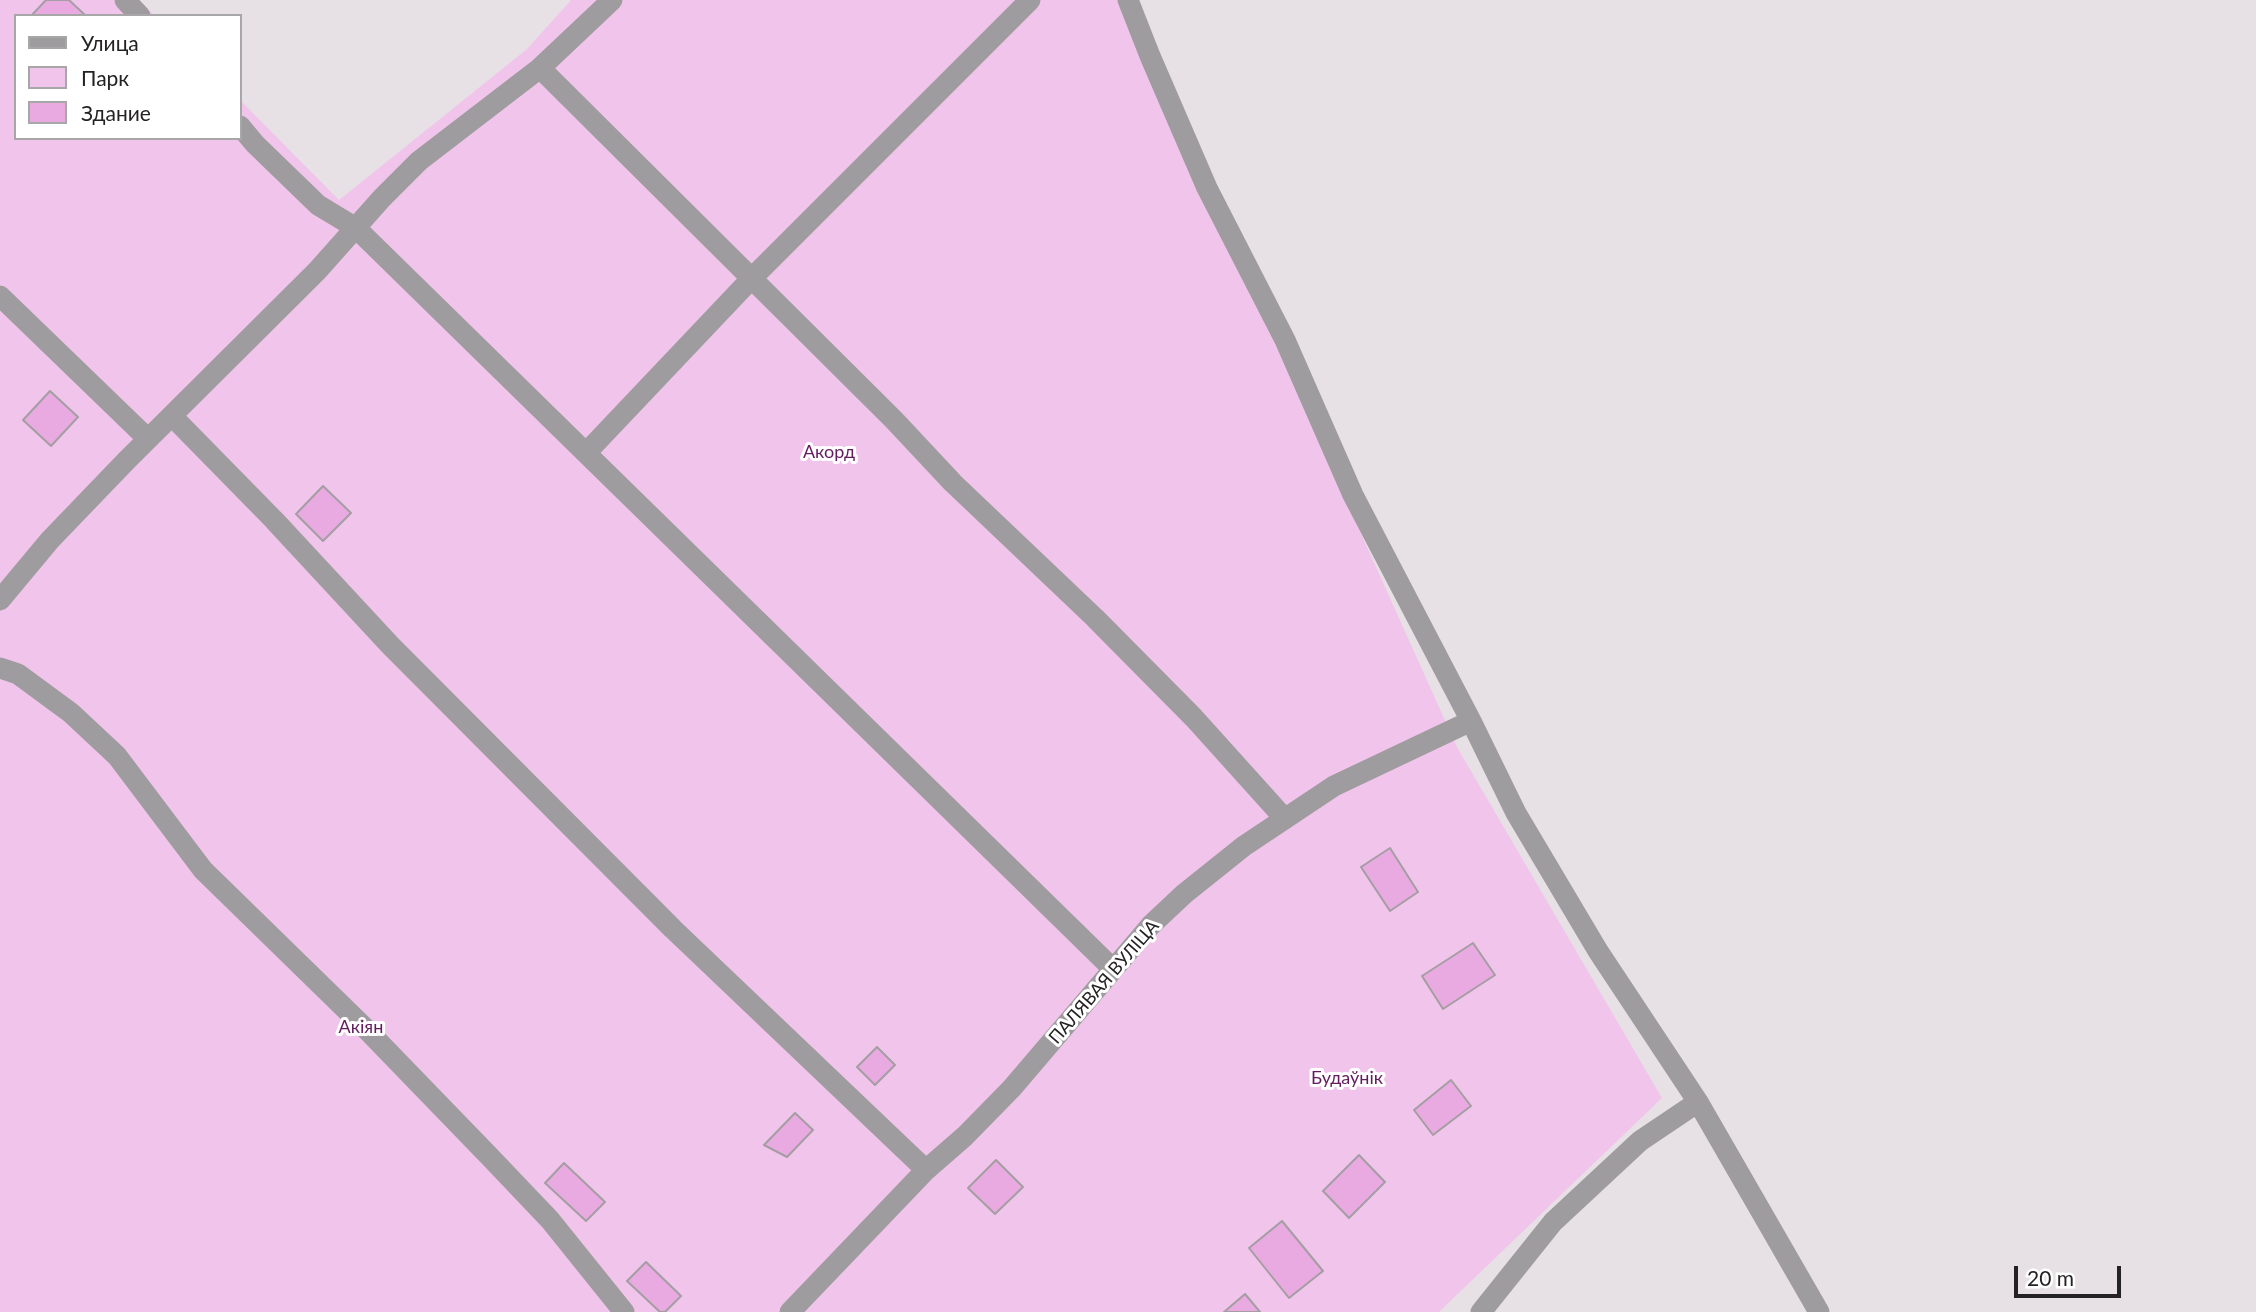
<!DOCTYPE html>
<html>
<head>
<meta charset="utf-8">
<style>
	body { margin:0 }
	#map { position:relative; width:2256px; height:1312px; overflow:hidden; background:#e7e1e6; font-family:Lato,sans-serif }
	canvas { display:block }
	.legend { position:absolute; left:14px; top:14px; width:228px; height:126px; box-sizing:border-box; background:#fff; border:2px solid #a8a7a7; margin:0; padding:9px 12px; list-style:none; font-size:21px; color:#252224 }
	.legend li { display:flex; align-items:center; gap:14px; height:35px }
	.legend b { width:35px; border:2px solid #a8a7a7 }
	.scale { position:absolute; left:2014px; top:1266px; width:107px; height:32px; box-sizing:border-box; border:4px solid #252224; border-top:0; padding-left:9px; font-size:21px; line-height:24px; white-space:nowrap; color:#252224; -webkit-text-stroke:5px #fff; paint-order:stroke }
</style>
</head>
<body>
<div id="map">
<canvas width="2256" height="1312"></canvas>
<ul class="legend">
<li><b style="height:9px;background:#9e9c9e"></b>Улица</li>
<li><b style="height:19px;background:#f1c5eb"></b>Парк</li>
<li><b style="height:19px;background:#e8aae0"></b>Здание</li>
</ul>
<div class="scale">20 m</div>
</div>
<script>
const ctx = document.querySelector('canvas').getContext('2d');
ctx.lineJoin = 'round';
function paint(path, color) { ctx.fillStyle = color; ctx.fill(path, 'evenodd'); }
function stroke(path, color, width, dash) { ctx.strokeStyle = color; ctx.lineWidth = width; ctx.lineCap = dash ? 'butt' : 'round'; ctx.setLineDash(dash || []); ctx.stroke(path); }
function drawText(font, color, halo, rows, align = 'center') {
  ctx.font = font + ' Lato,sans-serif'; ctx.lineWidth = 6; ctx.setLineDash([]); ctx.textBaseline = 'middle'; ctx.strokeStyle = halo; ctx.fillStyle = color; for (const [text, x, y, turn = 0] of rows) {
    ctx.save(); ctx.translate(x, y); ctx.rotate((+turn || 0) * Math.PI / 180); ctx.textAlign = isNaN(turn) ? turn : align; if (halo) ctx.strokeText(text, 0, 0); ctx.fillText(text, 0, 0); ctx.restore();
  }
}
const green = new Path2D(`
	M0 0H139L155 16H16V138H240V100L339 200 527 49 571 0H1121L1457 747 1662 1098 1439 1312H0Z`);
const building = new Path2D(`
	M46 0H69L85 15 31 16Z
	M50 391 78 417 51 446 23 420Z
	M323 486 351 513 323 541 296 514Z
	M1390 848 1418 892 1390 911 1361 867Z
	M1473 943 1495 975 1443 1009 1422 976Z
	M877 1047 895 1065 875 1085 857 1067Z
	M1451 1080 1471 1106 1433 1135 1414 1110Z
	M795 1113 813 1130 787 1157 764 1145Z
	M1359 1155 1385 1182 1349 1218 1323 1191Z
	M996 1160 1023 1187 995 1214 968 1188Z
	M564 1163 605 1202 586 1221 545 1183Z
	M1282 1221 1323 1271 1289 1298 1249 1248Z
	M646 1262 681 1296 665 1312H660L627 1281Z
	M1245 1294 1260 1312H1224Z`);
const minor = new Path2D(`
	M125 0 140 16
	M1128 0 1150 56 1207 188 1285 340 1353 495 1471 721 1516 813 1598 951 1698 1102 1819 1312
	M540 68 894 420 953 483 1095 618 1194 718 1285 819
	M240 126 255 144 318 205 356 228 1113 969
	M0 296 148 439
	M172 416 274 520 390 645 673 929 926 1170
	M586 453 751 279 1030 0
	M0 600 50 540 126 461 317 271 382 198 419 161 540 68 612 0
	M0 668 18 674 71 713 117 756 203 870 369 1032 491 1158 550 1220 624 1312
	M790 1312 926 1170 965 1136 1012 1088 1151 925 1184 894 1244 846 1334 786 1471 721
	M1481 1312 1553 1222 1640 1141 1698 1102`);
const parkNames = [
	["Акорд",829,452],
	["Акіян",361,1027],
	["Будаўнік",1347,1078]
];
const streetNames = [
	["ПАЛЯВАЯ ВУЛІЦА",1104,982,-49]
];
paint(green, '#f1c5eb');
paint(building, '#e8aae0');
stroke(building, '#a49ea3', 2);
stroke(minor, '#9e9c9e', 21);
drawText('18px', '#631b5e', '#fff', parkNames);
drawText('18px', '#252224', '#fff', streetNames);
</script>
</body>
</html>
